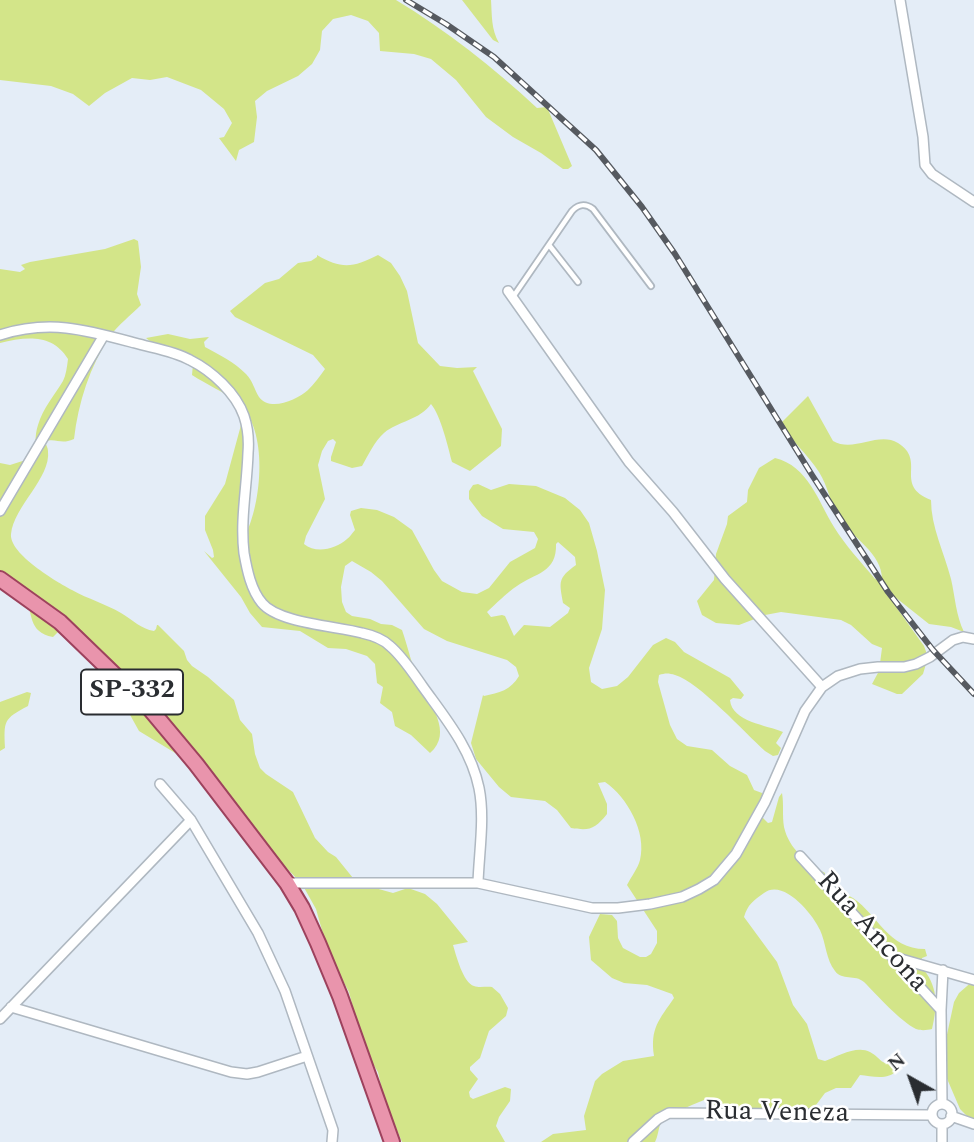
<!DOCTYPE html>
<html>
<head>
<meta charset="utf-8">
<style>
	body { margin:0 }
	#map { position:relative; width:974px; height:1142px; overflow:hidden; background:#e4edf7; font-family:Spectral,serif }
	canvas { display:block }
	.north { position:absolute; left:876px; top:1044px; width:70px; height:70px; -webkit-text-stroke:5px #fff; paint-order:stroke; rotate:320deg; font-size:19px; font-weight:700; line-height:28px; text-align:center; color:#2a2d31 }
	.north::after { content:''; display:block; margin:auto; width:24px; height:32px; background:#2a2d31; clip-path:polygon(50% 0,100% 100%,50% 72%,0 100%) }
</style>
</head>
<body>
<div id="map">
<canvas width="974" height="1142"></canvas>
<div class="north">N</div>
</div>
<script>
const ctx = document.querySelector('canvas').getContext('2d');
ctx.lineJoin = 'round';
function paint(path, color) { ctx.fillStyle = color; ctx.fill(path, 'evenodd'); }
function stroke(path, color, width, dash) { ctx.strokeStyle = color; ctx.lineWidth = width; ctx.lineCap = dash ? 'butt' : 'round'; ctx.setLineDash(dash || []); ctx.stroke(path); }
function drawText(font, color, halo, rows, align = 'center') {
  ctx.font = font + ' Spectral,serif'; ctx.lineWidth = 5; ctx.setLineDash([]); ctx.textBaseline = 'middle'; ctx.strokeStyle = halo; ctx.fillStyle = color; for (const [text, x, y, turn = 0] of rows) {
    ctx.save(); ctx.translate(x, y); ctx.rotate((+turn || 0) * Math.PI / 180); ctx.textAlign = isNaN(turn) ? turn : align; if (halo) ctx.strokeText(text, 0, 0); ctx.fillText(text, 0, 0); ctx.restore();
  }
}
const green = new Path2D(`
	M0 0H396C447 31 493 67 537 108L547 107 572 166 568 169H563L541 153 513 137 486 117 456 80 431 59 414 54 380 51 379 33 368 21 351 15 333 19 322 31 320 50 312 64 298 76 267 91 255 101 257 117 254 142 239 150 236 161 219 138 224 137 232 123 224 109 201 90 167 77 150 80 132 78 105 93 89 106 73 94 51 86 0 80Z
	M462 0H491C492 15 491 29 499 43L493 40Z
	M134 239 138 241 141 267 137 294 141 305C131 315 118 325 110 336 90 366 78 403 74 439 60 445 58 438 45 441 46 445 48 448 48 451 51 478 14 506 11 534 9 554 57 582 72 590 88 599 106 604 121 613 133 620 141 629 154 631L156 629 157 625H158L184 651 187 660 192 666 208 677 234 700 240 720 252 734 255 754 260 768 266 774 293 792 315 838 328 852 336 857 357 883 393 893 408 888 425 894 437 904 468 942 453 945C456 955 463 983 474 986 479 988 487 986 492 987L500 994 508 1008 506 1016 489 1031 480 1058 470 1067V1070L478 1079 469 1092 470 1097 473 1099 505 1087 511 1089 510 1101 499 1117 496 1126 505 1142H402L384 1099 378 1072 368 1056 361 1039 349 992 329 955 316 909 302 884 243 823 190 762 139 731 124 704 107 687 96 665 58 626V632L53 637C27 632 34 613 24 595 18 585 8 577 0 571V463L10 465 32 458C37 447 34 436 38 425 43 408 54 396 63 381 66 375 67 367 68 359 52 333 25 337 0 343V269L20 272 25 269 21 265 30 262 105 249Z
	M317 255C341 269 353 268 378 255L391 263 400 276 407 291 418 343 440 366 457 368 477 367 473 371 502 429 501 446 470 471 452 462C448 447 441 416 431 404 420 420 398 421 384 433 374 442 369 454 362 466L352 468 331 461V457L336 442 333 439 328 441 322 451 318 465 325 499 306 536 304 544C316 554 336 549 347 539 350 537 352 533 355 530L350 515 351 511 361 508 377 510 394 517 412 530 434 570 442 581 462 592 477 594 489 588 510 562 535 548 538 539 534 532 503 529 482 516 469 499V491L473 485 478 484 491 490 509 484 536 486 565 498 580 510 589 523 597 551 605 590 602 629 589 668 591 682 602 689 617 686 628 677 653 645 666 638 675 642 684 652 730 678 744 695 741 699 733 698 730 700C732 722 767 725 783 732L776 743 781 748 778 755 773 756 765 751C745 733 699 682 675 675 669 673 665 673 659 675L658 682 670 725 677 739 687 746 712 750 730 766 747 775 754 790 762 793 763 818 768 823 772 822 779 797 782 793C784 804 782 816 784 827 789 849 807 863 825 873V880C833 890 843 892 853 898 879 916 888 949 925 949L927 956 922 958 921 966C938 986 938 1004 932 1029 927 1030 922 1031 916 1029 900 1021 877 995 864 982 855 974 842 981 835 971 826 960 826 943 820 930 813 914 783 878 764 893 753 901 748 904 744 917L777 962 793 1005 807 1024 818 1059 825 1061C838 1056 857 1045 870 1052 884 1060 877 1063 896 1065L897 1070C888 1081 872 1076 860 1075L851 1088H836L825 1093 813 1109 802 1114 788 1113 751 1119 719 1109 710 1101 704 1100C693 1105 664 1115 660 1125 658 1131 658 1136 655 1142H541L553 1134 586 1130 584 1116 595 1081 602 1074 623 1061 654 1056C650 1028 659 1020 674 998L672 994 647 985 624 983 612 978 591 960 589 937 600 914 612 915 617 921 618 938 623 948 640 957H646L651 954 657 943V931L627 885C631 877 638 868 640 860 647 832 627 797 605 782L598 783 607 804V814C595 829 590 831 571 828L557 810 545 801 511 797 499 787 476 759 471 743 483 695 484 696C499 693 511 690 519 676L516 667 507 660 447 641 424 629 382 581 371 572 352 561 345 566 341 587 342 602 346 612 352 616 370 619 381 624 392 625 402 630C408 647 412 667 420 683 429 703 454 733 430 753L411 735 395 726 392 712 380 703 383 687 377 683 375 664 367 656 346 649 328 648 300 631 262 627 250 613 241 597 204 551 212 558 214 557 213 550 205 530V516L225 484 241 425 245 430V536C262 503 269 429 238 403 226 393 206 384 192 375L193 364 155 345 146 338 168 334 190 339 209 337 204 342 205 347C220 355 234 362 246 374 253 381 254 389 259 397 270 412 297 400 308 390 314 384 320 376 325 369L313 355 235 317 230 311 265 283 279 279 298 263 311 261 317 257ZM558 542 575 557 576 565C558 578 559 581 563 603L570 608 568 613 550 627 524 625 514 636 505 616 502 615 491 617 487 612C496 604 506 593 517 586 535 573 557 573 556 544Z
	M808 396 833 441C854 453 878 431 898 443 927 461 893 485 931 500 931 527 944 552 951 579 955 596 956 616 964 632L951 627 929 624 895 597 894 604 924 646 928 657 923 674 902 694H897L872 684 879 671 882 648 872 644 851 625 841 620 781 612 765 615 739 625 716 623 702 615 697 601 714 580 716 554 727 524 728 516 747 502 748 490 759 468 775 458C808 466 818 501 834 527 845 545 861 562 875 579H882C882 553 853 539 839 517 830 503 828 486 819 472 808 455 792 441 780 424Z
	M27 692 31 693 28 706C3 719 4 721 5 748L0 751V702Z
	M974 980V1123L960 1109 945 1074 943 1053 954 1002 959 993Z`);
const lane = new Path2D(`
	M549 245 578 282
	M513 297 572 211C579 204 585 203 593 209L651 286`);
const street = new Path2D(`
	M900 0 923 137 925 165 932 174 974 202
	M508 291 629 462 673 512 725 579 822 687
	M0 335C50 319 87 330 135 343 153 348 174 351 190 360 212 371 236 393 244 416 248 428 249 441 248 453 247 486 240 520 244 553 247 570 251 590 262 603 278 623 336 626 362 633 371 635 383 639 390 646 403 657 413 673 423 687 446 719 471 749 479 788 485 818 479 852 478 883
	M0 511 104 335
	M160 784 191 820 258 933 285 991 333 1130 332 1142
	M800 856 941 1010
	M287 883H478L592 908H618L650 904 682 897 699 889 714 880 736 854 765 802 805 711 822 687 838 676 860 669 878 667H904L916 664 930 657 953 640 963 637 974 639
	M894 957 974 980
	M11 1007 231 1072 247 1074 258 1072 307 1056
	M0 1019 191 820
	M942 1104 941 1010 943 970
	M932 1114a10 10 0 1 1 20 0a10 10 0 1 1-20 0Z
	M951 1116 974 1124
	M942 1124V1142
	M633 1142 658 1119 669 1113 932 1115`);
const primary = new Path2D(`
	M0 579 60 622 150 709 196 764 287 883 302 908 318 943 340 996 392 1142`);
const rail = new Path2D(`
	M406 0 446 24 494 57 596 150 642 207 675 254 812 475 888 592 933 650 974 694`);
const shields = [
	[132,692,102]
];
const shieldNames = [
	["SP-332",132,692]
];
const streetNames = [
	["Rua Ancona",871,933,48],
	["Rua Veneza",777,1114,1]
];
paint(green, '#d3e589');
stroke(lane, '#afb8c1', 8);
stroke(street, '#afb8c1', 12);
stroke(primary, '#9d425d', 18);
stroke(lane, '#fff', 4.5);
stroke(street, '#fff', 9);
stroke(primary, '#e994ac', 14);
stroke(rail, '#565a60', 6);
stroke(rail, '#fff', 3.5, [10]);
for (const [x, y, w] of shields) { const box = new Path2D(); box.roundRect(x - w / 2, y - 22.5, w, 45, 5); ctx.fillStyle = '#fff'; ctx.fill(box); stroke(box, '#2a2d31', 2); }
drawText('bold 26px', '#2a2d31', null, shieldNames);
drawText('28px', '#2a2d31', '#fff', streetNames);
</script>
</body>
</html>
